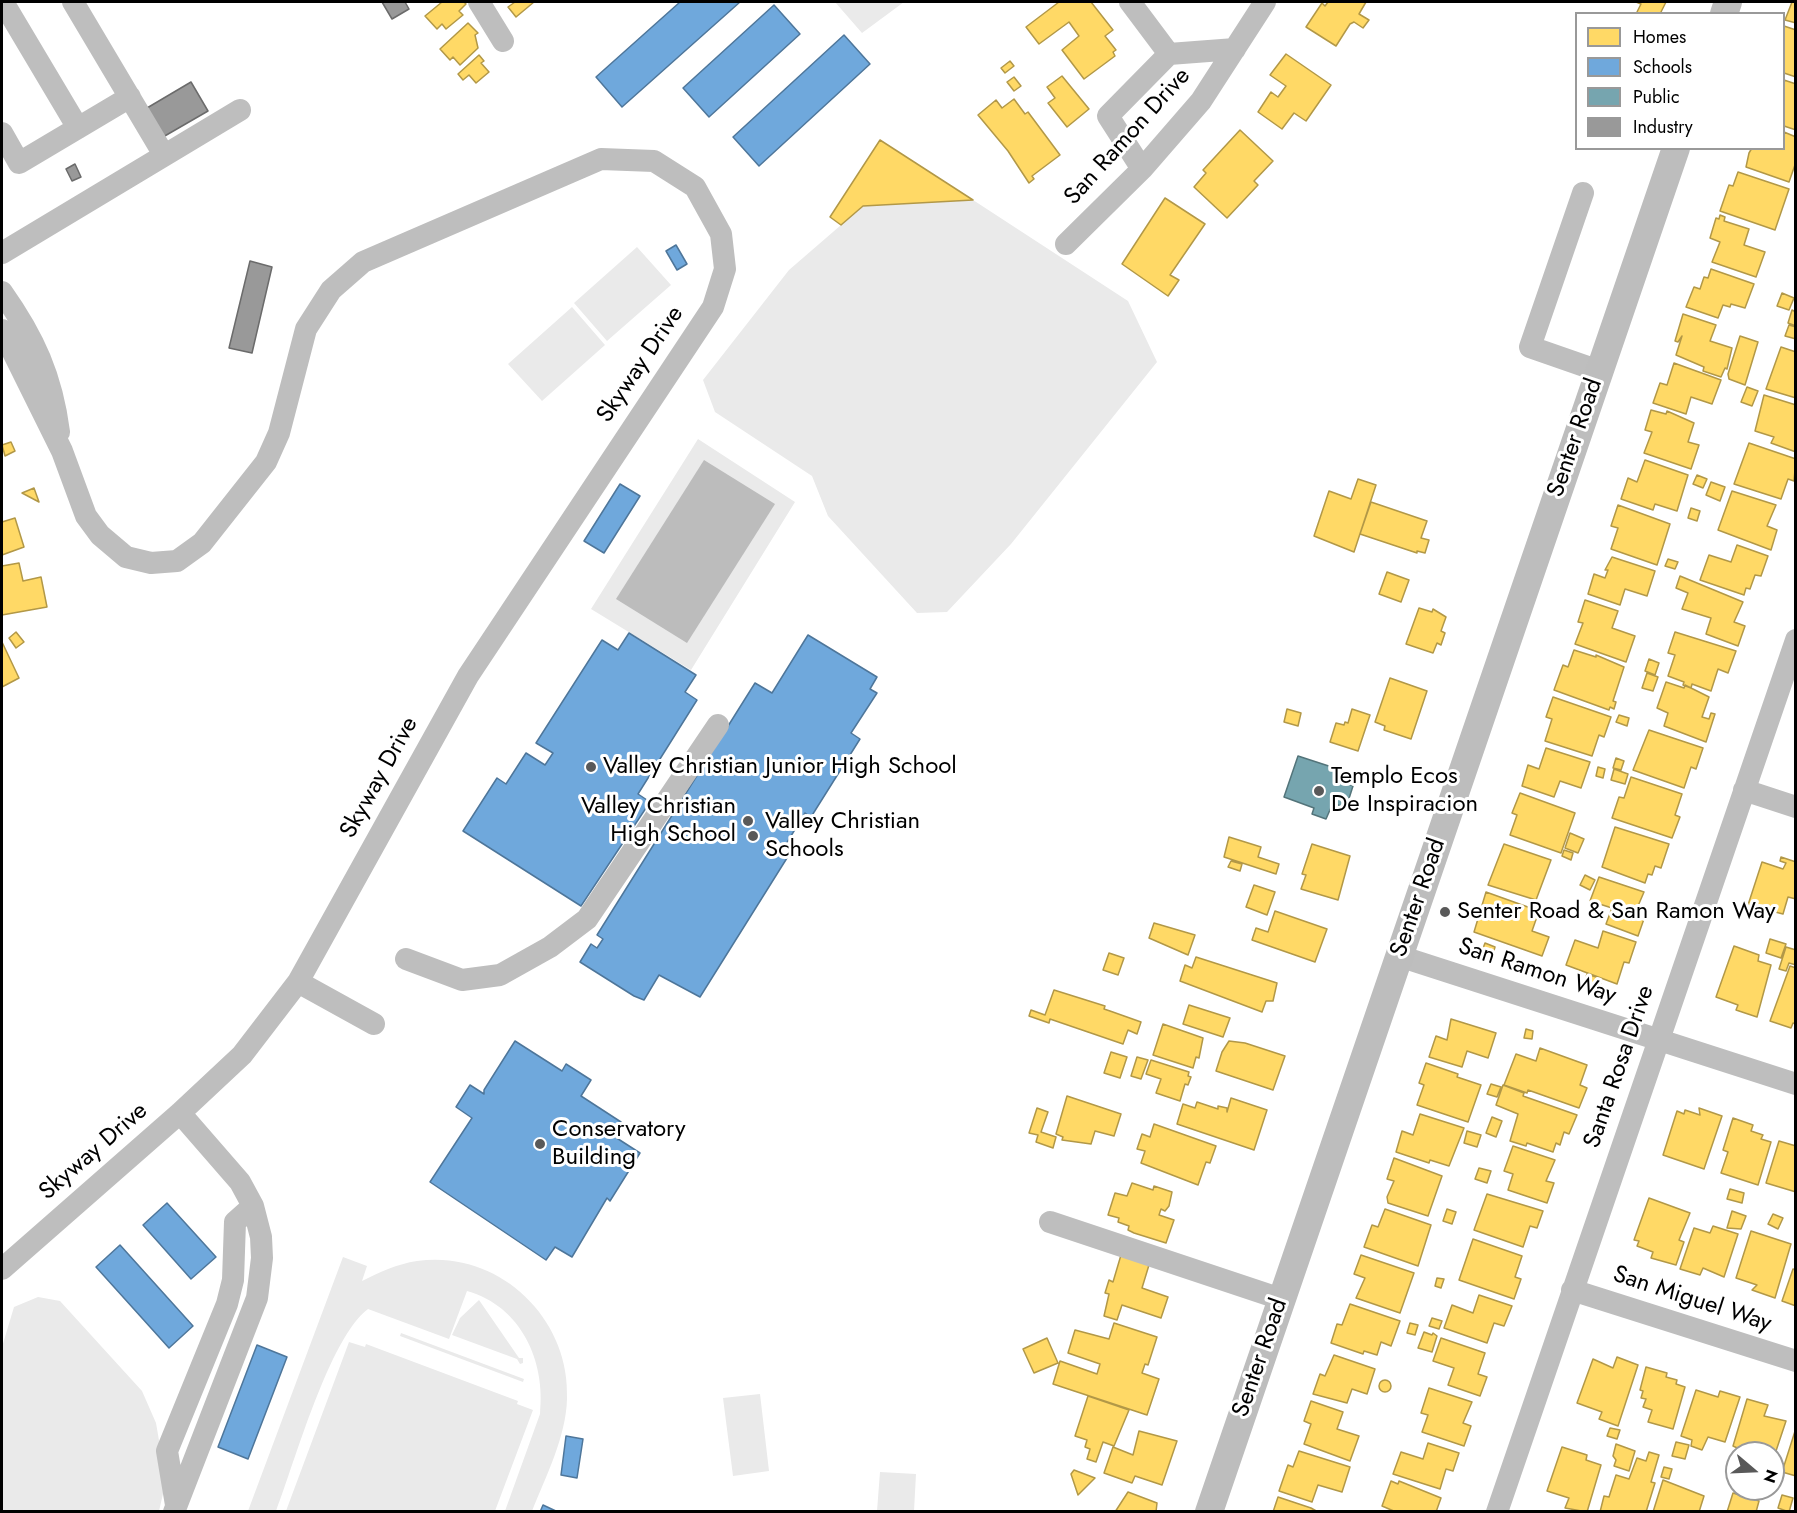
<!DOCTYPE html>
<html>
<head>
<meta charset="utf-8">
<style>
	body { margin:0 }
	#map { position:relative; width:1797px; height:1513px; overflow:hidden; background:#fff; font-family:Jost,sans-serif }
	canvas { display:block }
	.frame { position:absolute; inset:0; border:3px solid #000; pointer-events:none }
	.legend { position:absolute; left:1575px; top:12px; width:210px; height:138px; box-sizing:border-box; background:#fff; border:2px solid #999; margin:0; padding:8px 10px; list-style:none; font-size:18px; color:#000 }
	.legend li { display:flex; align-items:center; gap:12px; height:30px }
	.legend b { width:30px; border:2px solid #999 }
	.north { position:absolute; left:1725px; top:1441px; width:60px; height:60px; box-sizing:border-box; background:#fff; border:2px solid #999; border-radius:50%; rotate:109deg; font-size:16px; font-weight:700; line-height:24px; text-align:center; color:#000 }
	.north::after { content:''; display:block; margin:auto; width:21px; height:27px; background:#595959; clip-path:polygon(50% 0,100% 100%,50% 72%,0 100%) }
</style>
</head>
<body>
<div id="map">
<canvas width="1797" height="1513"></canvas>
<div class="frame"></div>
<ul class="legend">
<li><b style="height:16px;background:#ffd966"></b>Homes</li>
<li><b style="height:16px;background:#6fa8dc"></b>Schools</li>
<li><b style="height:16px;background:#76a5af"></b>Public</li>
<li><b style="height:16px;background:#999"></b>Industry</li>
</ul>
<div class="north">N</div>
</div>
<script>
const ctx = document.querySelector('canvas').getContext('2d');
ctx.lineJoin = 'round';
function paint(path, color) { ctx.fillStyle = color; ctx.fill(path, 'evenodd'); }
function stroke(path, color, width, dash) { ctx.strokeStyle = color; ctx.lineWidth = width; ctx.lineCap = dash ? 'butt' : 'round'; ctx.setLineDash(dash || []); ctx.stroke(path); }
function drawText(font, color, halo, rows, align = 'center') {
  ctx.font = font + ' Jost,sans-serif'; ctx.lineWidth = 6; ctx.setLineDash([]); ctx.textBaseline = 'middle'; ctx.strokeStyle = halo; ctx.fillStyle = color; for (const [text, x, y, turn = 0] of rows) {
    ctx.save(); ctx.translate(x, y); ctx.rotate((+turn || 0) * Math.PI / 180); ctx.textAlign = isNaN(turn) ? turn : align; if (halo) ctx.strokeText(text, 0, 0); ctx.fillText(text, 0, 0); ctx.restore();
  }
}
const green = new Path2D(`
	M835 2H904L862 33Z
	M973 200 1128 301 1157 362 1011 544 947 612 917 613 828 516 812 476 715 412 703 380 789 270 863 206Z
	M637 247 671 285 607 341 574 303Z
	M572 307 605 345 542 401 508 364Z
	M698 439 795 502 691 670 591 609Z
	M343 1257 367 1266 362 1281C380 1272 397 1264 417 1261 498 1249 571 1318 567 1399 566 1437 546 1476 532 1511H505L540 1414C546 1361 521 1306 467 1291L449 1339 368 1309C329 1338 295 1462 276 1511H248Z
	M38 1297 60 1301 142 1391 156 1423 166 1481 159 1511 2 1512V1347L14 1307Z
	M479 1300 519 1358H523V1363L520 1364 517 1359 452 1335 460 1318Z
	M401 1333 524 1379 523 1382 400 1336Z
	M349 1342 365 1347 366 1344 518 1401 517 1404 533 1410 495 1511H286Z
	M760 1394 769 1471 733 1476 723 1398Z
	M880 1472 916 1474 914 1511H877Z`);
const water = new Path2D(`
	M704 460 775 504 687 643 616 599Z`);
const homes = new Path2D(`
	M442 2H464L466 4 459 11 463 15 446 29 442 24 437 29 425 16Z
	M515 2H534L516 17 508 7Z
	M1059 2H1091L1113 30 1105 36 1116 50 1113 52 1115 56 1084 79 1062 50 1079 36 1069 22 1039 44 1026 27Z
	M1328 2H1366L1359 14 1369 20 1363 28 1354 22 1350 24 1336 46 1306 27 1322 3 1325 6Z
	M1636 2H1666L1660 14H1636L1641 4Z
	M1792 2H1796V23L1785 20Z
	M468 23 478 33 475 35 478 48 460 65 453 57 450 60 440 49Z
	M1784 26 1796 30V77L1784 73Z
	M1286 54 1331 85 1306 121 1294 113 1282 129 1258 112 1271 92 1278 97 1286 86 1270 75Z
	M479 55 484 61 481 63 489 72 476 83 469 75 463 80 458 74Z
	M1010 61 1014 66 1005 73 1001 68Z
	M1062 76 1089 109 1067 127 1048 103 1055 98 1047 87Z
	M1014 77 1021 86 1014 91 1007 82Z
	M1784 80 1796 84V130L1784 126Z
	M1014 99 1025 114 1028 112 1060 155 1032 176 1034 179 1029 183 1008 151 978 115 996 100 1002 108Z
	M1240 130 1273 161 1254 181 1258 185 1227 218 1194 187 1206 173 1203 170Z
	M1784 132 1796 137V162L1789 182 1746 167 1749 153 1752 148H1784Z
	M880 140 973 200 863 206 841 225 830 217Z
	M1738 172 1789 189 1775 230 1720 211 1729 185 1733 186Z
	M1165 198 1205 224 1170 275 1179 280 1168 296 1122 264Z
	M1720 215 1725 217 1724 221 1749 229 1744 245 1765 252 1756 277 1712 262 1720 242 1710 238 1716 218 1719 219Z
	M1711 269 1754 284 1745 308 1731 304 1730 307 1723 305 1718 318 1686 307 1694 287 1700 289 1704 277 1708 278Z
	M1782 293 1794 298 1789 310 1777 306Z
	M1792 310 1796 312V326L1788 323Z
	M1683 314 1716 325 1710 341 1732 348 1727 369 1725 368 1721 377 1703 371 1704 367 1676 355 1682 336 1678 342 1675 341Z
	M1789 325 1796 327V339L1785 336Z
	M1740 336 1758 342 1745 385 1729 379 1728 374Z
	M1781 347 1796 352V398L1766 389Z
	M1674 363 1721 380 1712 404 1691 397 1686 414 1653 403 1660 383 1667 385Z
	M1747 387 1758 391 1752 406 1741 402Z
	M1764 395 1796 405V452L1771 443 1774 437 1755 431Z
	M1651 410 1666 414 1667 411 1694 423 1688 442 1699 445 1691 469 1644 453 1652 432 1645 430Z
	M11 442 15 451 5 456 2 445Z
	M1749 443 1796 459 1794 481 1788 479 1781 499 1734 484Z
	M1645 460 1688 475 1677 511 1655 504 1653 510 1621 499 1628 478 1637 482Z
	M1697 475 1707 479 1703 488 1693 484Z
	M1358 479 1376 485 1354 552 1314 536 1329 491 1351 499Z
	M1711 482 1725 487 1720 501 1706 495Z
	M34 488 39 502 22 493Z
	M1732 491 1776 505 1767 526 1777 530 1771 550 1718 530Z
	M1371 502 1427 521 1421 538 1429 540 1425 553 1417 551V553L1360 534Z
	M1618 505 1670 524 1657 565 1611 549 1618 528 1611 526Z
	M1691 508 1700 511 1697 521 1688 518Z
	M15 518 24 547 2 555V522Z
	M1737 545 1768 556 1761 576 1755 575 1750 589 1746 588 1744 595 1700 580 1709 555 1731 562Z
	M1612 557 1655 571 1647 596 1625 589 1620 605 1588 594 1594 574 1605 578 1608 570H1605Z
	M1668 559 1678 562 1675 569 1665 566Z
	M19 563 23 581 41 577 47 607 2 615V566Z
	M1387 572 1409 580 1401 602 1379 594Z
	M1680 576 1743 602 1734 622 1745 626 1738 646 1706 634 1711 618 1682 609 1688 593 1676 588Z
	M1585 600 1618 611 1612 628 1635 636 1626 662 1575 644 1583 623 1578 622Z
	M1419 608 1432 612 1433 609 1446 617 1441 631 1445 633 1441 645 1437 643 1433 653 1406 644Z
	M16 632 24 642 16 648 9 638Z
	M1675 632 1736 651 1728 673 1718 669 1711 691 1692 684 1691 688 1683 685 1684 682 1668 676 1675 655 1668 653Z
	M2 642 19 678 2 687Z
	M1574 650 1596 657V655L1624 667 1613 701 1616 702 1614 709 1610 707 1609 710 1554 690 1563 665 1568 667Z
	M1649 659 1659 663 1655 675 1645 671Z
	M1647 673 1658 677 1653 691 1642 688Z
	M1390 678 1427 691 1411 739 1384 730 1385 726 1375 722Z
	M1666 682 1684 688 1685 685 1709 697 1702 717 1709 719 1711 713 1715 714 1706 742 1664 726 1668 713 1657 708Z
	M1553 697 1611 717 1604 737 1599 735 1592 756 1545 741 1552 719 1546 717Z
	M1287 709 1301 713 1298 726 1284 722Z
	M1352 709 1370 715 1358 751 1330 742 1336 723 1344 725 1345 722 1348 723Z
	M1619 715 1629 718 1627 726 1616 722Z
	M1649 730 1703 748 1696 769 1691 767 1684 788 1633 770Z
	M1546 748 1590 762 1581 788 1560 781 1554 797 1522 786 1528 765 1539 769Z
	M1616 758 1624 761 1621 770 1613 768Z
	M1598 767 1605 769 1603 778 1596 776Z
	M1614 769 1628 774 1625 784 1611 780Z
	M1631 777 1682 794 1675 815 1680 817 1672 838 1612 818 1619 797 1624 798Z
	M1520 793 1575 813 1561 853 1510 835 1517 815 1512 813Z
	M1615 827 1669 844 1661 868 1655 866 1652 875 1648 874 1645 883 1602 867Z
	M1570 833 1584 839 1578 853 1565 848Z
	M1229 837 1261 847 1258 857 1279 864 1276 874 1224 857Z
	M1312 844 1350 856 1338 900 1301 889 1306 875 1302 874Z
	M1504 844 1551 860 1536 900 1488 885Z
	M1564 850 1573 853 1571 860 1562 856Z
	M1781 857 1796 862V899L1788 897 1783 914 1748 905 1762 862 1783 869 1786 863 1780 861Z
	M1231 861 1242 864 1240 871 1228 867Z
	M1585 875 1595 880 1590 890 1580 885Z
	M1599 877 1644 892 1635 913 1645 916 1638 936 1606 924 1612 908 1590 901Z
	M1254 885 1275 892 1267 915 1246 907Z
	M1486 892 1539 911 1532 931 1549 937 1542 956 1474 932Z
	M1275 911 1327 929 1315 962 1252 940 1256 928 1268 932Z
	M1154 923 1195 935 1188 955 1149 938Z
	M1603 931 1636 942 1629 963 1624 962 1617 984 1566 965 1575 940 1598 948Z
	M1770 939 1786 944 1781 958 1766 953Z
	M1485 943 1495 947 1493 954 1482 951Z
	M1734 946 1759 955 1758 961 1771 965 1757 1017 1736 1010 1738 1005 1716 997Z
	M1786 947 1796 950V965L1789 963 1786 971 1779 969Z
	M1109 953 1124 958 1118 975 1103 970Z
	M1196 957 1277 983 1273 1001H1266L1262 1012 1180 981 1185 965 1192 968Z
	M1790 966 1796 968V1024L1793 1023 1791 1028 1770 1021Z
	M1587 974 1602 979 1599 988 1584 983Z
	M1054 990 1105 1006 1104 1009 1110 1011 1141 1022 1137 1034 1128 1030 1123 1044 1050 1019 1049 1023 1029 1016 1031 1010 1045 1015Z
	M1189 1005 1230 1018 1223 1037 1183 1024Z
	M1451 1019 1496 1033 1488 1058 1467 1051 1462 1067 1429 1057 1436 1036 1447 1040Z
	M1163 1024 1203 1038 1199 1058 1196 1057 1193 1068 1153 1055Z
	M1526 1029 1533 1031 1532 1039 1524 1038Z
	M1229 1041 1245 1043 1285 1056 1273 1090 1216 1071 1222 1052Z
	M1540 1048 1587 1065 1580 1085 1587 1088 1579 1108 1528 1090 1527 1093 1504 1085 1516 1054 1536 1061Z
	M1111 1052 1127 1057 1120 1078 1104 1073Z
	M1137 1057 1148 1060 1141 1079 1131 1076Z
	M1151 1060 1189 1072 1188 1076 1191 1077 1188 1085 1185 1084 1180 1101 1156 1093 1161 1079 1146 1074Z
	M1426 1063 1458 1074 1457 1077 1481 1085 1468 1122 1417 1105 1424 1085 1419 1083Z
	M1491 1084 1501 1087 1497 1097 1487 1094Z
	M1503 1085 1524 1093 1523 1096 1577 1115 1569 1134 1564 1132 1560 1145 1556 1143 1553 1152 1527 1143 1526 1146 1510 1141 1518 1114 1496 1105Z
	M1067 1096 1121 1114 1114 1136 1095 1131 1091 1144 1062 1140 1063 1137 1056 1134Z
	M1231 1098 1267 1110 1254 1150 1177 1124 1183 1104 1195 1108 1197 1102 1218 1109V1106L1227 1108V1112Z
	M1037 1108 1048 1112 1041 1132 1056 1137 1053 1148 1036 1142 1038 1135 1029 1133Z
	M1699 1108 1722 1116 1704 1169 1663 1155 1677 1111 1684 1114 1685 1110 1700 1115Z
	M1420 1114 1464 1128 1449 1166 1430 1160 1429 1163 1396 1152 1402 1131 1413 1135Z
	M1492 1117 1502 1121 1496 1137 1486 1133Z
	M1733 1118 1753 1125 1751 1131 1763 1135 1761 1139 1771 1142 1758 1185 1721 1173 1728 1152 1723 1150Z
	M1154 1124 1216 1146 1210 1163 1206 1162 1198 1185 1141 1163 1145 1151 1137 1149 1142 1134 1150 1137Z
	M1467 1131 1481 1135 1477 1147 1464 1143Z
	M1779 1141 1796 1146V1192L1766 1183Z
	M1513 1146 1555 1160 1546 1181 1554 1183 1547 1203 1508 1190 1513 1174 1504 1171Z
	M1394 1158 1442 1176 1428 1216 1388 1203 1387 1197 1394 1181 1387 1179Z
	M1479 1168 1491 1171 1487 1183 1475 1179Z
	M1132 1183 1153 1190 1154 1186 1172 1192 1169 1206 1165 1211 1161 1209 1159 1215 1174 1220 1166 1243 1134 1233 1128 1230 1129 1226 1118 1222 1119 1218 1108 1215 1115 1193 1127 1196Z
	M1730 1189 1744 1193 1742 1203 1727 1199Z
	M1487 1194 1543 1211 1537 1228 1530 1226 1523 1247 1474 1230Z
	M1649 1198 1690 1213 1679 1240 1684 1242 1676 1265 1651 1258 1653 1252 1637 1246 1639 1241 1634 1240Z
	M1385 1209 1431 1225 1418 1266 1364 1247 1372 1225 1378 1227Z
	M1447 1209 1456 1212 1452 1224 1443 1221Z
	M1732 1211 1746 1216 1741 1229 1727 1228Z
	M1773 1214 1783 1218 1778 1229 1768 1224Z
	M1713 1226 1738 1234 1724 1277 1703 1268 1700 1275 1680 1269 1694 1228 1710 1233Z
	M1751 1231 1791 1244 1775 1298 1752 1290 1757 1285 1736 1278Z
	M1473 1239 1522 1256 1515 1277 1521 1279 1514 1299 1459 1280Z
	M1121 1255 1149 1265 1142 1288 1168 1297 1161 1318 1122 1305 1117 1320 1104 1316 1109 1294 1105 1293 1109 1280 1113 1282Z
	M1361 1255 1414 1273 1400 1313 1356 1298 1365 1278 1354 1274Z
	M1793 1269 1796 1270V1306L1782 1301Z
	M1437 1278 1444 1279 1441 1288 1435 1286Z
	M1479 1295 1512 1306 1504 1326 1494 1323 1487 1343 1444 1328 1452 1305 1473 1313Z
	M1350 1304 1400 1321 1391 1346 1381 1342 1377 1355 1364 1351 1363 1354 1331 1343 1337 1324 1342 1325Z
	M1432 1318 1442 1321 1439 1329 1429 1326Z
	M1114 1323 1157 1337 1148 1365 1145 1364 1142 1373 1159 1379 1147 1415 1053 1384 1060 1361 1097 1374 1100 1364 1068 1353 1075 1330 1109 1339Z
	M1410 1323 1418 1325 1415 1335 1407 1333Z
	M1424 1332 1432 1335 1433 1333 1437 1336 1432 1352 1418 1348Z
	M1047 1338 1058 1363 1034 1373 1023 1349Z
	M1441 1338 1485 1353 1478 1374 1487 1377 1480 1396 1448 1385 1454 1368 1433 1361Z
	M1334 1355 1375 1369 1367 1394 1352 1389 1347 1403 1313 1394 1320 1374 1325 1376Z
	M1617 1357 1638 1365 1618 1426 1599 1419 1602 1412 1577 1403 1593 1359 1613 1368Z
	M1646 1367 1667 1373 1666 1377 1677 1380 1676 1384 1685 1387 1673 1429 1648 1422 1652 1410 1643 1407 1646 1399 1641 1398 1643 1391 1640 1390Z
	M1379 1386a6 6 0 1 1 12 0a6 6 0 1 1-12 0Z
	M1429 1388 1472 1402 1463 1423 1471 1426 1464 1446 1422 1432 1428 1415 1421 1413Z
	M1696 1390 1718 1397 1720 1391 1740 1397 1725 1442 1708 1437 1702 1450 1691 1446 1692 1440 1681 1436Z
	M1088 1396 1129 1410 1114 1446 1103 1442 1096 1462 1087 1459 1090 1449 1085 1447 1087 1440 1075 1436Z
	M1747 1399 1768 1405 1764 1416 1786 1421 1773 1460V1453H1748L1733 1446Z
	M1311 1401 1343 1412 1337 1429 1359 1436 1350 1461 1304 1444 1311 1424 1304 1421Z
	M1610 1428 1620 1430 1617 1439 1607 1436Z
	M1796 1428V1476L1782 1472Z
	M1139 1431 1177 1441 1162 1485 1135 1476 1132 1483 1104 1473 1113 1447 1133 1455Z
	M1676 1442 1689 1445 1685 1459 1672 1456Z
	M1428 1443 1459 1453 1453 1471 1446 1469 1440 1489 1393 1474 1401 1452 1423 1459Z
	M1616 1444 1635 1451 1629 1471 1614 1466 1616 1460 1613 1456Z
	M1562 1447 1587 1455 1586 1460 1601 1465 1587 1512 1565 1508 1569 1498 1547 1491Z
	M1299 1451 1350 1467 1342 1492 1318 1485 1312 1502 1279 1491 1288 1465 1293 1467Z
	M1649 1452 1659 1455 1651 1482 1655 1483 1646 1512H1600L1604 1496 1609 1497 1616 1475 1629 1479 1637 1458 1646 1461Z
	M1664 1467 1672 1469 1669 1479 1661 1477Z
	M1074 1470 1095 1478 1078 1495 1071 1474Z
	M1663 1480 1704 1496 1699 1512H1653Z
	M1391 1481 1398 1484 1399 1481 1441 1498 1436 1512H1396L1382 1506Z
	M1128 1492 1157 1503 1156 1512H1115Z
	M1733 1493 1759 1501 1756 1512H1727Z
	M1782 1495 1793 1498 1789 1512 1778 1508Z
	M1278 1497 1311 1508 1318 1512H1273Z`);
const schools = new Path2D(`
	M680 2H740L622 107 596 77Z
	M774 5 800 34 709 117 683 88Z
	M844 35 870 64 759 166 733 137Z
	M676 245 687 264 677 270 666 251Z
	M620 484 640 496 604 553 584 541Z
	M629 633 696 675 685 692 697 700 638 794 650 802 581 906 463 831 497 778 506 784 526 753 545 765 553 753 536 743 602 640 618 650Z
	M808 635 877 677 870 689 877 693 851 733 860 739 811 817 805 813 780 854 787 858 700 997 659 975 644 1000 634 996 580 962 591 944 597 948 603 939 597 935 755 683 772 693Z
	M515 1041 562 1071 566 1064 591 1080 581 1096 621 1122 612 1135 640 1153 610 1201 607 1198 572 1257 555 1247 546 1260 430 1182 472 1118 456 1107 470 1085 484 1094V1090Z
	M167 1203 216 1257 191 1279 143 1225Z
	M120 1245 193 1326 169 1348 96 1267Z
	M257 1345 287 1357 248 1459 218 1447Z
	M566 1436 583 1439 577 1478 561 1475Z
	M543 1505 558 1512H540Z`);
const public = new Path2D(`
	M1298 756 1344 771 1341 781 1353 786 1346 808 1333 803 1326 819 1312 814 1314 808 1284 797Z`);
const industry = new Path2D(`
	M382 2H405L409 9 392 19Z
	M191 82 208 111 163 137 147 108Z
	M75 164 81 177 72 181 66 169Z
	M250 261 272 267 252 353 229 348Z`);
const minor = new Path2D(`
	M3 2 78 128
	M73 2 164 155
	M479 2 503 41
	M1130 2 1169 54 1235 49
	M2 133 19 163 130 97
	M1142 169 1108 116 1169 54
	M1583 193 1530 347 1599 371
	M1066 244 1142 169 1201 101 1265 2
	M2 253 240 110
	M2 292C34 337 52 377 59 432
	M2 330 62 451 86 516 100 535 126 557 151 563 177 561 202 543 266 462 279 433 306 329 331 290 363 262 601 159 654 161 695 187 721 234 725 269 713 307 468 676 298 982 242 1055 180 1113 2 1269
	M1744 790 1796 807
	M1399 956 1796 1084
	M406 959 462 980 500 975 550 947 587 919 718 725
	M298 982 374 1024
	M1050 1222 1281 1299
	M1572 1290 1796 1361
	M176 1505 167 1451 227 1304 233 1280 235 1222 253 1206
	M174 1512 257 1298 262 1258 261 1237 253 1206 240 1182 180 1113
	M1497 1512 1796 640`);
const major = new Path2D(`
	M1724 14 1728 2
	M1209 1512 1676 148`);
const markers = [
	[591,767,6,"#595959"],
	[1319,791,6,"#595959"],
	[748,821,6,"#595959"],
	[753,836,6,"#595959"],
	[1445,912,6,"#595959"],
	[540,1144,6,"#595959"]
];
const streetNames = [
	["San Ramon Drive",1128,137,-48],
	["Skyway Drive",641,365,-56],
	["Senter Road",1576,438,-71],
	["Skyway Drive",380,778,-61],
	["Senter Road",1419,898,-71],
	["San Ramon Way",1537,972,18],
	["Santa Rosa Drive",1620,1067,-71],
	["Skyway Drive",94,1152,-41],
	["San Miguel Way",1692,1300,18],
	["Senter Road",1261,1358,-71]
];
const poiNames = [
	["Valley Christian Junior High School",603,767],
	["Templo Ecos",1331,777],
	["De Inspiracion",1331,805],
	["Valley Christian",736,807,"right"],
	["High School",736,835,"right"],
	["Valley Christian",765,822],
	["Schools",765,850],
	["Senter Road & San Ramon Way",1457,912],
	["Conservatory",552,1130],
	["Building",552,1158]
];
paint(green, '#eaeaea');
paint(water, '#bcbcbc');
paint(homes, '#ffd966');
stroke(homes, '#b29847', 1.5);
paint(schools, '#6fa8dc');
stroke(schools, '#4e769a', 1.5);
paint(public, '#76a5af');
stroke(public, '#53747a', 1.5);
paint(industry, '#999');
stroke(industry, '#6b6b6b', 1.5);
stroke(minor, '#bebebe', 22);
stroke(major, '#bdbdbd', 28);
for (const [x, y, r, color] of markers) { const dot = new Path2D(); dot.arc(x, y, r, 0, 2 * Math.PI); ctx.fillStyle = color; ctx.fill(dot); stroke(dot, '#fff', 2); }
drawText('24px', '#000', '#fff', streetNames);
drawText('24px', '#000', '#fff', poiNames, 'left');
</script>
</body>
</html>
